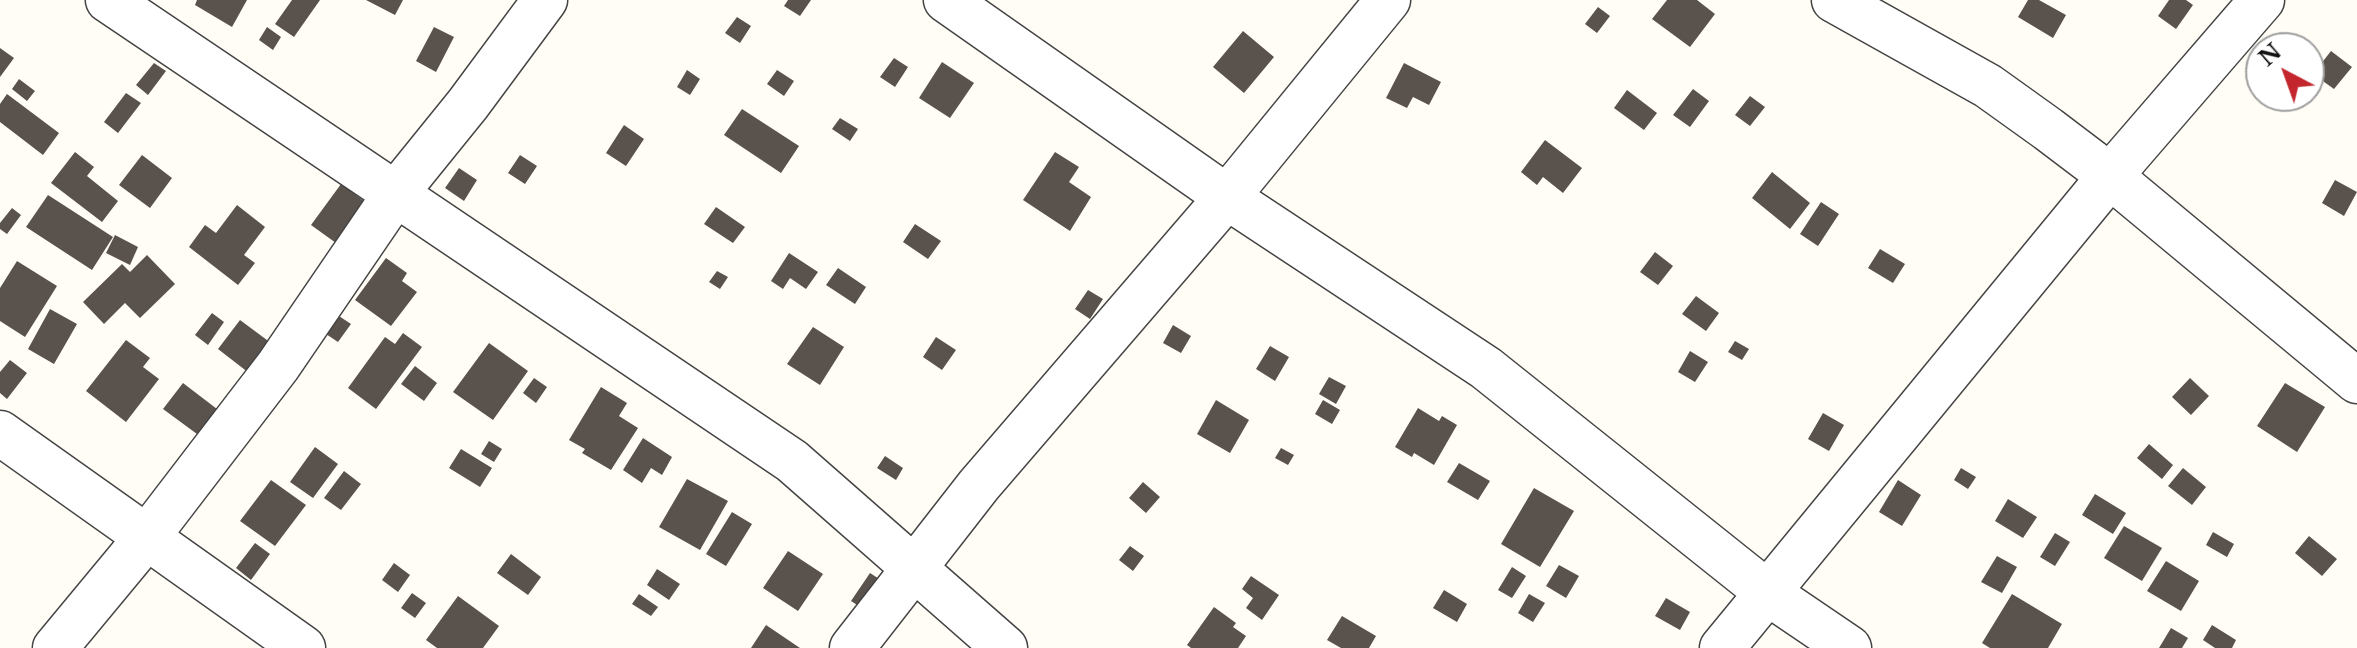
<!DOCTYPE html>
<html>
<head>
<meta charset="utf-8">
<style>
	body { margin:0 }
	#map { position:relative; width:2357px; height:648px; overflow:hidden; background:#fffdf5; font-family:"Libre Baskerville",serif }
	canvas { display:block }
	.north { position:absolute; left:2245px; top:32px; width:80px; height:80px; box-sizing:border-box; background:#fff; border:2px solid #a0a0a0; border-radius:50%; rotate:319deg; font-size:22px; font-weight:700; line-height:32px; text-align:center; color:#111 }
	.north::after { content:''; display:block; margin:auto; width:28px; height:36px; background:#c4262e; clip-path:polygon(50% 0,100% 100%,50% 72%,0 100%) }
</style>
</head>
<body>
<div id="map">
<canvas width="2357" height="648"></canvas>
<div class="north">N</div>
</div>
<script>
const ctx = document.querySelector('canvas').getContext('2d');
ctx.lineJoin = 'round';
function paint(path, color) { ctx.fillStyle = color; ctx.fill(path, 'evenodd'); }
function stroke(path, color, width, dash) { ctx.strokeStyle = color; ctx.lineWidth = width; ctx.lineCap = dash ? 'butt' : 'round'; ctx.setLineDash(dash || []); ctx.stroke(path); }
const building = new Path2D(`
	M197 0H247L232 27 195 5Z
	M292 0H320L294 37 275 24Z
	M366 0H403L395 15Z
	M788 0H811L800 16 784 6Z
	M1667 0H1697L1715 14 1690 47 1652 19Z
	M2028 0H2039L2066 15 2053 38 2018 17Z
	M2169 0H2186L2193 5 2176 29 2158 16Z
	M1598 7 1610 16 1597 33 1585 24Z
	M737 17 751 26 740 43 725 33Z
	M267 27 281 37 273 50 259 40Z
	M434 27 454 37 436 72 416 61Z
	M1243 31 1274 57 1244 93 1213 67Z
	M0 48 14 58 0 77Z
	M2331 51 2352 67 2334 89 2313 74Z
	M894 58 908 67 895 87 880 77Z
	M942 62 974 83 950 118 919 98Z
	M154 63 166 71 148 95 136 85Z
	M1404 63 1441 82 1429 105 1413 97 1407 108 1386 98Z
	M687 70 700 79 690 95 677 87Z
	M777 70 794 81 784 96 767 84Z
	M19 79 35 91 27 101 12 89Z
	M1693 89 1709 101 1690 127 1673 115Z
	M1627 90 1657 113 1644 130 1614 108Z
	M126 93 141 103 118 133 104 122Z
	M7 94 59 133 43 155 0 122V104Z
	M1750 96 1765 107 1750 126 1735 115Z
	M742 109 799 146 781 173 724 135Z
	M840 118 858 129 850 141 832 129Z
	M624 125 644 139 626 166 606 153Z
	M1545 140 1582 168 1563 193 1543 177 1537 185 1521 172Z
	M75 152 94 167 87 176 118 201 102 222 51 183Z
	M1055 152 1079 167 1069 182 1091 197 1070 231 1023 200Z
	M142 155 172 178 150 208 119 185Z
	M520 155 537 166 525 184 508 173Z
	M459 168 477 180 464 201 445 188Z
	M1772 172 1810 203 1790 229 1752 198Z
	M2335 180 2357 192 2344 216 2322 203Z
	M341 184 372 207 336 243 311 225Z
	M48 195 113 237 92 270 26 227Z
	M1821 202 1839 214 1818 246 1800 234Z
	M237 205 265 227 244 255 255 263 238 285 189 247 205 225 216 233Z
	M716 207 745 227 733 243 704 224Z
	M12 208 21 215 7 234 0 229V223Z
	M915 224 941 241 928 259 903 242Z
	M115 235 138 247 130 265 106 253Z
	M1880 249 1905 264 1893 283 1868 268Z
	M1655 252 1673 266 1658 285 1640 272Z
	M789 253 818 272 806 289 790 278 783 289 771 281Z
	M147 255 175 284 140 318 125 303 104 324 83 302 122 264 130 272Z
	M386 258 407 273 402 281 417 292 391 326 355 300Z
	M17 261 57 286 25 337 0 321V288Z
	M838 268 866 287 855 304 826 285Z
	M717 271 728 277 720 289 709 282Z
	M1088 290 1103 299 1090 319 1075 309Z
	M1696 296 1719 313 1706 331 1682 314Z
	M50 309 77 324 54 364 28 349Z
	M212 313 224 322 208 345 195 335Z
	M336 314 351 324 338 342 323 332Z
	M240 320 271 343 249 373 218 349Z
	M1173 325 1191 336 1181 353 1163 343Z
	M813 327 844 347 820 385 787 364Z
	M403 333 422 347 376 409 348 388 385 337 395 344Z
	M936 337 956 350 942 370 923 357Z
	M126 340 150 358 143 367 159 379 126 422 86 391Z
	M1735 341 1749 349 1742 360 1728 352Z
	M489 343 528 371 493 420 453 392Z
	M1270 346 1289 357 1275 381 1256 369Z
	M1690 351 1708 362 1695 382 1678 372Z
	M10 360 27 373 7 399 0 393V372Z
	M415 366 437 383 424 401 401 384Z
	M1329 377 1346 386 1336 404 1319 394Z
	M534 378 547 387 536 403 523 393Z
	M2190 378 2209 396 2191 415 2172 397Z
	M183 383 217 409 197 434 163 409Z
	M2285 383 2325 407 2297 452 2257 426Z
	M601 387 627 403 619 416 638 428 611 470 582 453 585 449 569 440Z
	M1216 400 1249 420 1230 453 1197 434Z
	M1323 400 1340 410 1332 424 1315 414Z
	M1418 408 1439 421 1442 416 1457 425 1434 465 1414 453 1412 457 1395 447Z
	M1823 413 1844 425 1829 451 1808 439Z
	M643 438 672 457 662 475 651 468 642 483 623 470Z
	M489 441 502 449 494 462 481 454Z
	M2149 444 2173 465 2162 479 2137 458Z
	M315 447 338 464 313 498 290 482Z
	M1281 448 1294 455 1288 465 1275 458Z
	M461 449 492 468 480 487 449 468Z
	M885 456 903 468 896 480 877 468Z
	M1459 463 1490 481 1478 500 1447 482Z
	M1961 468 1976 477 1968 489 1954 480Z
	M2183 468 2206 487 2192 505 2168 486Z
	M344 471 361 484 341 510 324 498Z
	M687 479 728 501 700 550 659 527Z
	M271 480 306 505 275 546 240 521Z
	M1898 480 1921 495 1902 526 1879 512Z
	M1143 482 1160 497 1146 513 1129 498Z
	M1534 488 1574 511 1540 567 1501 544Z
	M2095 494 2126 513 2113 534 2082 515Z
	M2008 499 2037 517 2023 538 1995 521Z
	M732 512 752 524 726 566 706 554Z
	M2124 526 2162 548 2142 581 2104 558Z
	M2213 532 2234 544 2227 557 2206 545Z
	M2055 533 2070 542 2055 566 2040 557Z
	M2309 536 2337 559 2322 576 2295 553Z
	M255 543 270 554 251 580 236 568Z
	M1130 546 1144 556 1133 571 1119 560Z
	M788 551 823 574 798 611 763 588Z
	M511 554 541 577 528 595 497 573Z
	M1997 556 2017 567 2002 593 1981 582Z
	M2166 561 2199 581 2181 611 2147 591Z
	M394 563 410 575 398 592 382 580Z
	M1559 565 1579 576 1566 598 1546 586Z
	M1512 567 1526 576 1512 598 1498 590Z
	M657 569 680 584 669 600 647 585Z
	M870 573 890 586 871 614 851 601Z
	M1251 576 1279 595 1262 620 1246 608 1253 598 1242 589Z
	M1444 590 1467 604 1457 622 1433 608Z
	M412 593 426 603 415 618 401 608Z
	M639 594 658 607 651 616 632 604Z
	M1529 594 1545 603 1533 622 1518 613Z
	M2012 594 2062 624 2048 648H1990L1982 643Z
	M458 596 499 626 483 648H437L426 640Z
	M1666 598 1690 612 1680 630 1655 616Z
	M1214 607 1236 623 1233 627 1246 636 1238 648H1191L1187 645Z
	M1342 616 1376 636 1369 648H1341L1327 640Z
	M766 625 800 648H751Z
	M2212 625 2236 640 2232 648H2215L2203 640Z
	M2171 628 2188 638 2182 648H2159Z`);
const minor = new Path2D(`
	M108 0 792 461 1005 648
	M946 0 1227 197 1486 368 1768 593 1849 648
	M1834 0 1988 86 2048 129 2110 176 2357 381
	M0 433 303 648
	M55 648 147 537 278 366 396 193 468 104 545 0
	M852 648 979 485 1227 197 1388 0
	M1722 648 2110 176 2262 0`);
paint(building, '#5a524d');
stroke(minor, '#444', 47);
stroke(minor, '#fff', 44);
</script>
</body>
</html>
